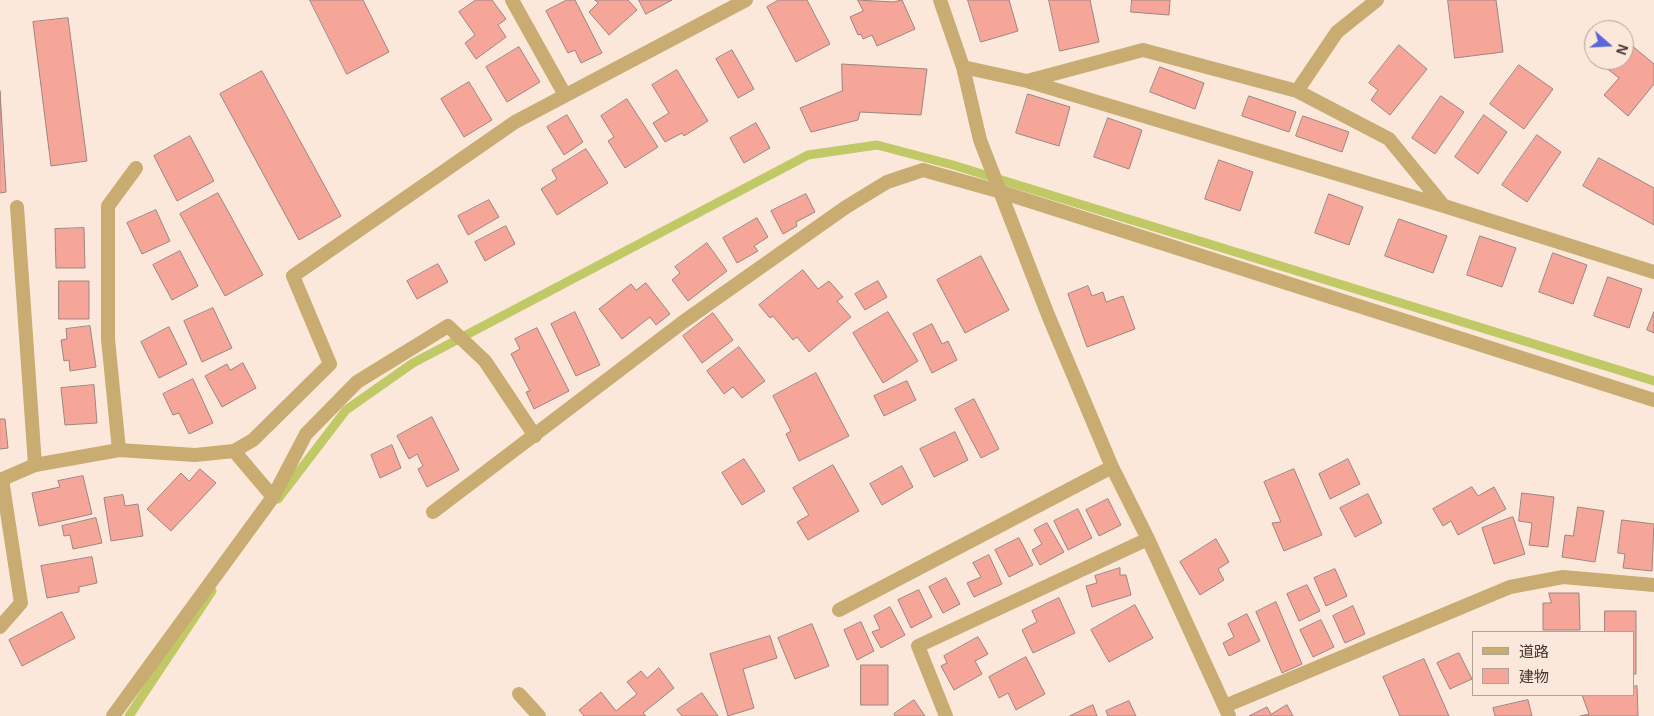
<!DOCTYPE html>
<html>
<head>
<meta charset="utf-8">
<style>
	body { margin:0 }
	#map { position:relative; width:1654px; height:716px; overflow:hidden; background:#fce8db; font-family:Helvetica,"Noto Sans JP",sans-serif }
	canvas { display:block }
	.legend { position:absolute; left:1472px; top:631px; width:162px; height:65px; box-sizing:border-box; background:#fce8db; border:1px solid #b1a298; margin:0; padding:6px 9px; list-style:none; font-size:15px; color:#403833 }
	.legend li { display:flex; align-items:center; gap:10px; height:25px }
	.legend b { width:25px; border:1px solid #b1a298 }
	.north { position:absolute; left:1584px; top:20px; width:50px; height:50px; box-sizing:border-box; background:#fce8db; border:1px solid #b1a298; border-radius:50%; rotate:109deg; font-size:14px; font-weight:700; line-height:20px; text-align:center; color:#403833 }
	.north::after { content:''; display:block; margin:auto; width:18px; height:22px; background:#5b65dd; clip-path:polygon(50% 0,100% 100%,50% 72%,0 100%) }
</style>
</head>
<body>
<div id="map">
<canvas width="1654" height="716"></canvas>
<ul class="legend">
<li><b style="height:6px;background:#c8ac72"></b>道路</li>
<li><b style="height:14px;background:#f6a599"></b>建物</li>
</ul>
<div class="north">N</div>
</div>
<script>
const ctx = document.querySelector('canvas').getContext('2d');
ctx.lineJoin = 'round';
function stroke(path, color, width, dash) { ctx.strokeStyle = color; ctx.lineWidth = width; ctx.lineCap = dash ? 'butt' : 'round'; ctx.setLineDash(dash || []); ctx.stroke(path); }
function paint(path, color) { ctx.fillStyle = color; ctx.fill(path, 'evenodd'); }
const stream = new Path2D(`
	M278 499 346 410 413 363 808 155 877 145 953 165 1654 381
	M129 716 212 591`);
const building = new Path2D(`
	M310 0H363L389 52 347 74Z
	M476 0H492L506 19 498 25 506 37 476 59 465 43 475 35 459 12Z
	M567 0H575L602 53 581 63 575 50 568 53 546 11Z
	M595 0H628L637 10 609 35 589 12 598 3Z
	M639 0H672L646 14Z
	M779 0H807L830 44 796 62 767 7Z
	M858 0 893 2 902 0 915 29 877 46 872 35 863 39 861 34 858 35 850 17 863 11Z
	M968 0H1009L1018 31 981 42Z
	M1049 0H1090L1099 42 1060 51Z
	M1132 0H1170L1169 15 1131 12Z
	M1448 0H1496L1503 52 1455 58Z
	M68 18 87 161 51 166 33 22Z
	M1624 39 1654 64V84L1628 116 1604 95 1619 78 1600 63 1602 60H1624Z
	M1399 45 1427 69 1390 115 1371 100 1378 90 1369 83Z
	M519 47 540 82 507 102 486 67Z
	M732 50 754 89 738 98 716 59Z
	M842 64 927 69 921 115 860 112 858 120 811 132 800 108 842 91Z
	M1519 65 1553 89 1524 129 1490 104Z
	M1160 67 1204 83 1195 109 1150 92Z
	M677 70 708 121 684 136 682 133 665 142 653 123 669 113 652 85Z
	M262 71 341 216 299 240 220 94Z
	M469 82 492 120 464 137 441 99Z
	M0 91 6 192 0 193Z
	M1028 94 1070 107 1059 146 1016 133Z
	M1249 96 1296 112 1289 132 1242 116Z
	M1441 96 1464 112 1435 154 1412 138Z
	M627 99 658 147 625 168 608 141 614 137 601 116Z
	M567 115 583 142 564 155 547 127Z
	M1484 115 1507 132 1478 174 1455 157Z
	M1303 116 1349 132 1342 152 1296 136Z
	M1108 118 1142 130 1129 169 1094 157Z
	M756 123 770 148 744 163 730 138Z
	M1537 135 1561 152 1527 202 1502 185Z
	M190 136 214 181 177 201 154 156Z
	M586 149 608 183 557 215 541 189 557 179 552 170Z
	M1599 158 1654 188V225L1583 186Z
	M1219 160 1253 172 1240 211 1205 199Z
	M218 193 263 275 225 296 180 214Z
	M806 194 815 212 796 222 797 226 783 234 771 211Z
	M1329 194 1363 207 1349 245 1315 233Z
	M489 200 499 217 468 235 458 216Z
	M156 210 170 241 142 254 127 223Z
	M757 218 768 237 754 246 758 251 737 263 723 238Z
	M1399 219 1447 236 1433 273 1385 256Z
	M506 226 515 244 485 261 475 242Z
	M84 228 85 268H56L55 229Z
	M1480 236 1516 248 1502 287 1467 275Z
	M707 243 727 271 688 301 672 280 680 273 675 267Z
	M180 251 198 286 172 300 153 265Z
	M1553 253 1587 265 1573 304 1539 292Z
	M981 256 1009 310 965 333 937 280Z
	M438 264 448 282 417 299 407 281Z
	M803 270 818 289 829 281 843 297 837 301 851 317 809 352 797 337 793 340 773 316 770 318 759 305Z
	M1608 277 1642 289 1629 328 1594 316Z
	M59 281H89V319H59Z
	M878 281 887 297 865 310 855 294Z
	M646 283 670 314 656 325 650 317 622 339 599 309 631 284 636 290Z
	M1088 286 1092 296 1103 292 1106 302 1123 296 1135 329 1087 347 1068 294Z
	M213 308 232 348 202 362 184 321Z
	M575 312 600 365 576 376 551 324Z
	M888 312 918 361 883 383 853 333Z
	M1654 312V333L1647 330Z
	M713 313 733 340 702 363 683 336Z
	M932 324 942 344 948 341 957 360 932 373 913 334Z
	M90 326 96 367 70 371 69 360 64 361 61 340 67 339 66 329Z
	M169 327 187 364 159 378 141 342Z
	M537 328 569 391 534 409 526 392 530 391 511 354 520 349 515 339Z
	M739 347 765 381 742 398 733 387 724 394 707 371Z
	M243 363 256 388 222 407 205 376 227 364 230 370Z
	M816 373 849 436 799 461 786 434 791 431 773 396Z
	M193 379 213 423 189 434 179 413 173 415 163 394Z
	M907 381 916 400 884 416 874 396Z
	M94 385 97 423 65 425 61 388Z
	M974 399 999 449 981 458 955 409Z
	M432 417 459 470 427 487 418 469 423 466 417 454 409 459 397 436Z
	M0 419H5L8 448 0 449Z
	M955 432 968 460 934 477 920 449Z
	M392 445 401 468 380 478 371 455Z
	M744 459 765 491 742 505 722 473Z
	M1348 459 1360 484 1330 499 1319 474Z
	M833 465 859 511 808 540 797 522 809 515 793 488Z
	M902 466 913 487 882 505 870 484Z
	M200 469 216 483 171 531 147 509 181 473 189 481Z
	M1294 469 1322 535 1284 551 1272 523 1281 522 1264 482Z
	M83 476 92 514 39 526 32 493 60 487 58 481Z
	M1472 487 1478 496 1494 487 1506 509 1458 535 1451 521 1443 526 1433 509Z
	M1522 493 1554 497 1548 547 1529 545 1532 523 1519 521Z
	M1368 494 1382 523 1355 537 1340 508Z
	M123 495 125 506 138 504 143 536 111 541 104 498Z
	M1108 499 1121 525 1099 536 1086 510Z
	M1578 507 1604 511 1595 562 1562 557 1565 535 1573 536Z
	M1078 509 1092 538 1068 550 1054 521Z
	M1513 517 1525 554 1494 564 1482 528Z
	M96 518 102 543 73 549 70 535 64 536 62 526Z
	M1622 520 1654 524 1652 571 1623 568 1625 554 1618 553Z
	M1047 523 1064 552 1040 565 1032 550 1042 544 1034 530Z
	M1019 538 1033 565 1009 577 995 550Z
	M1216 539 1229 562 1218 569 1224 580 1200 595 1180 562Z
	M989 555 1002 584 974 597 967 583 981 577 973 563Z
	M92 557 97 583 79 587V592L47 598 41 566Z
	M1120 568V575H1126L1131 595 1092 607 1086 586 1097 583 1095 576Z
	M1335 569 1347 596 1326 606 1314 578Z
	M946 578 960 604 943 613 929 587Z
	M1307 585 1320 611 1299 621 1287 594Z
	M919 590 932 617 911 628 898 600Z
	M1549 593H1579L1580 630H1543V603H1551Z
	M1059 598 1075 633 1033 653 1022 630 1037 622 1032 611Z
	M1276 602 1302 664 1282 673 1256 612Z
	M1135 605 1153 638 1109 662 1091 630Z
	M1353 606 1365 634 1345 643 1333 616Z
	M890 607 905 635 881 648 872 632 880 629 874 616Z
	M1605 611H1636V674H1633V632H1605Z
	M62 612 75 638 22 666 9 640Z
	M1247 614 1260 641 1229 656 1223 643 1234 637 1228 624Z
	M1321 620 1334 647 1313 657 1300 630Z
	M861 622 874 651 857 660 844 630Z
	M812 624 829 666 795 679 778 638Z
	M770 636 777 658 743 669 754 708 728 716 710 654Z
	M978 637 988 654 975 661 982 674 954 690 941 666 947 663 944 656Z
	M1459 653 1472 679 1450 689 1437 663Z
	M1026 657 1045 694 1016 710 1008 693 999 698 989 677Z
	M1424 659 1449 716H1400L1383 677Z
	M861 665H888V705H861Z
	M659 668 674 688 643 713 646 716H584L579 710 601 692 616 711 637 694 627 682 641 671 647 678Z
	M1637 686 1638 716H1580L1589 714 1582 695H1633V687Z
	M702 693 718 716H682L677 710Z
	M914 700 925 716H895L894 714Z
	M1528 700 1532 716H1495L1493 708Z
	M1129 701 1136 716H1108L1106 711Z
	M1093 705 1097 716H1070Z
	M1287 705 1293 716H1249L1267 707 1271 714Z`);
const minor = new Path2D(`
	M512 0 565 95
	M940 0 963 67 980 140 1048 315 1112 467 1148 539 1229 716
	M963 67 1027 81 1143 50 1297 91 1389 139 1443 205
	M1027 81 1444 206 1654 272
	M1297 91 1337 32 1377 0
	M17 207 35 465
	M119 450 108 339V206L136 168
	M234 451 273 497
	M0 480 35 465 119 450 195 455 234 451 253 440 330 364 293 276 515 122 746 0
	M433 512 683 322 846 207 887 182 923 170 998 191 1654 400
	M839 610 1112 467
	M0 627 21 603 2 479
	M519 694 539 716
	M1225 706 1510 587 1563 577 1654 585
	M113 716 273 497 306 434 357 382 448 326 485 361 535 436
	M946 716 918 646 1148 539`);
stroke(stream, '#c1c967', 9);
paint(building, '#f6a599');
stroke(building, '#9c8581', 1);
stroke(minor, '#c8ac72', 14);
</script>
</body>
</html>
